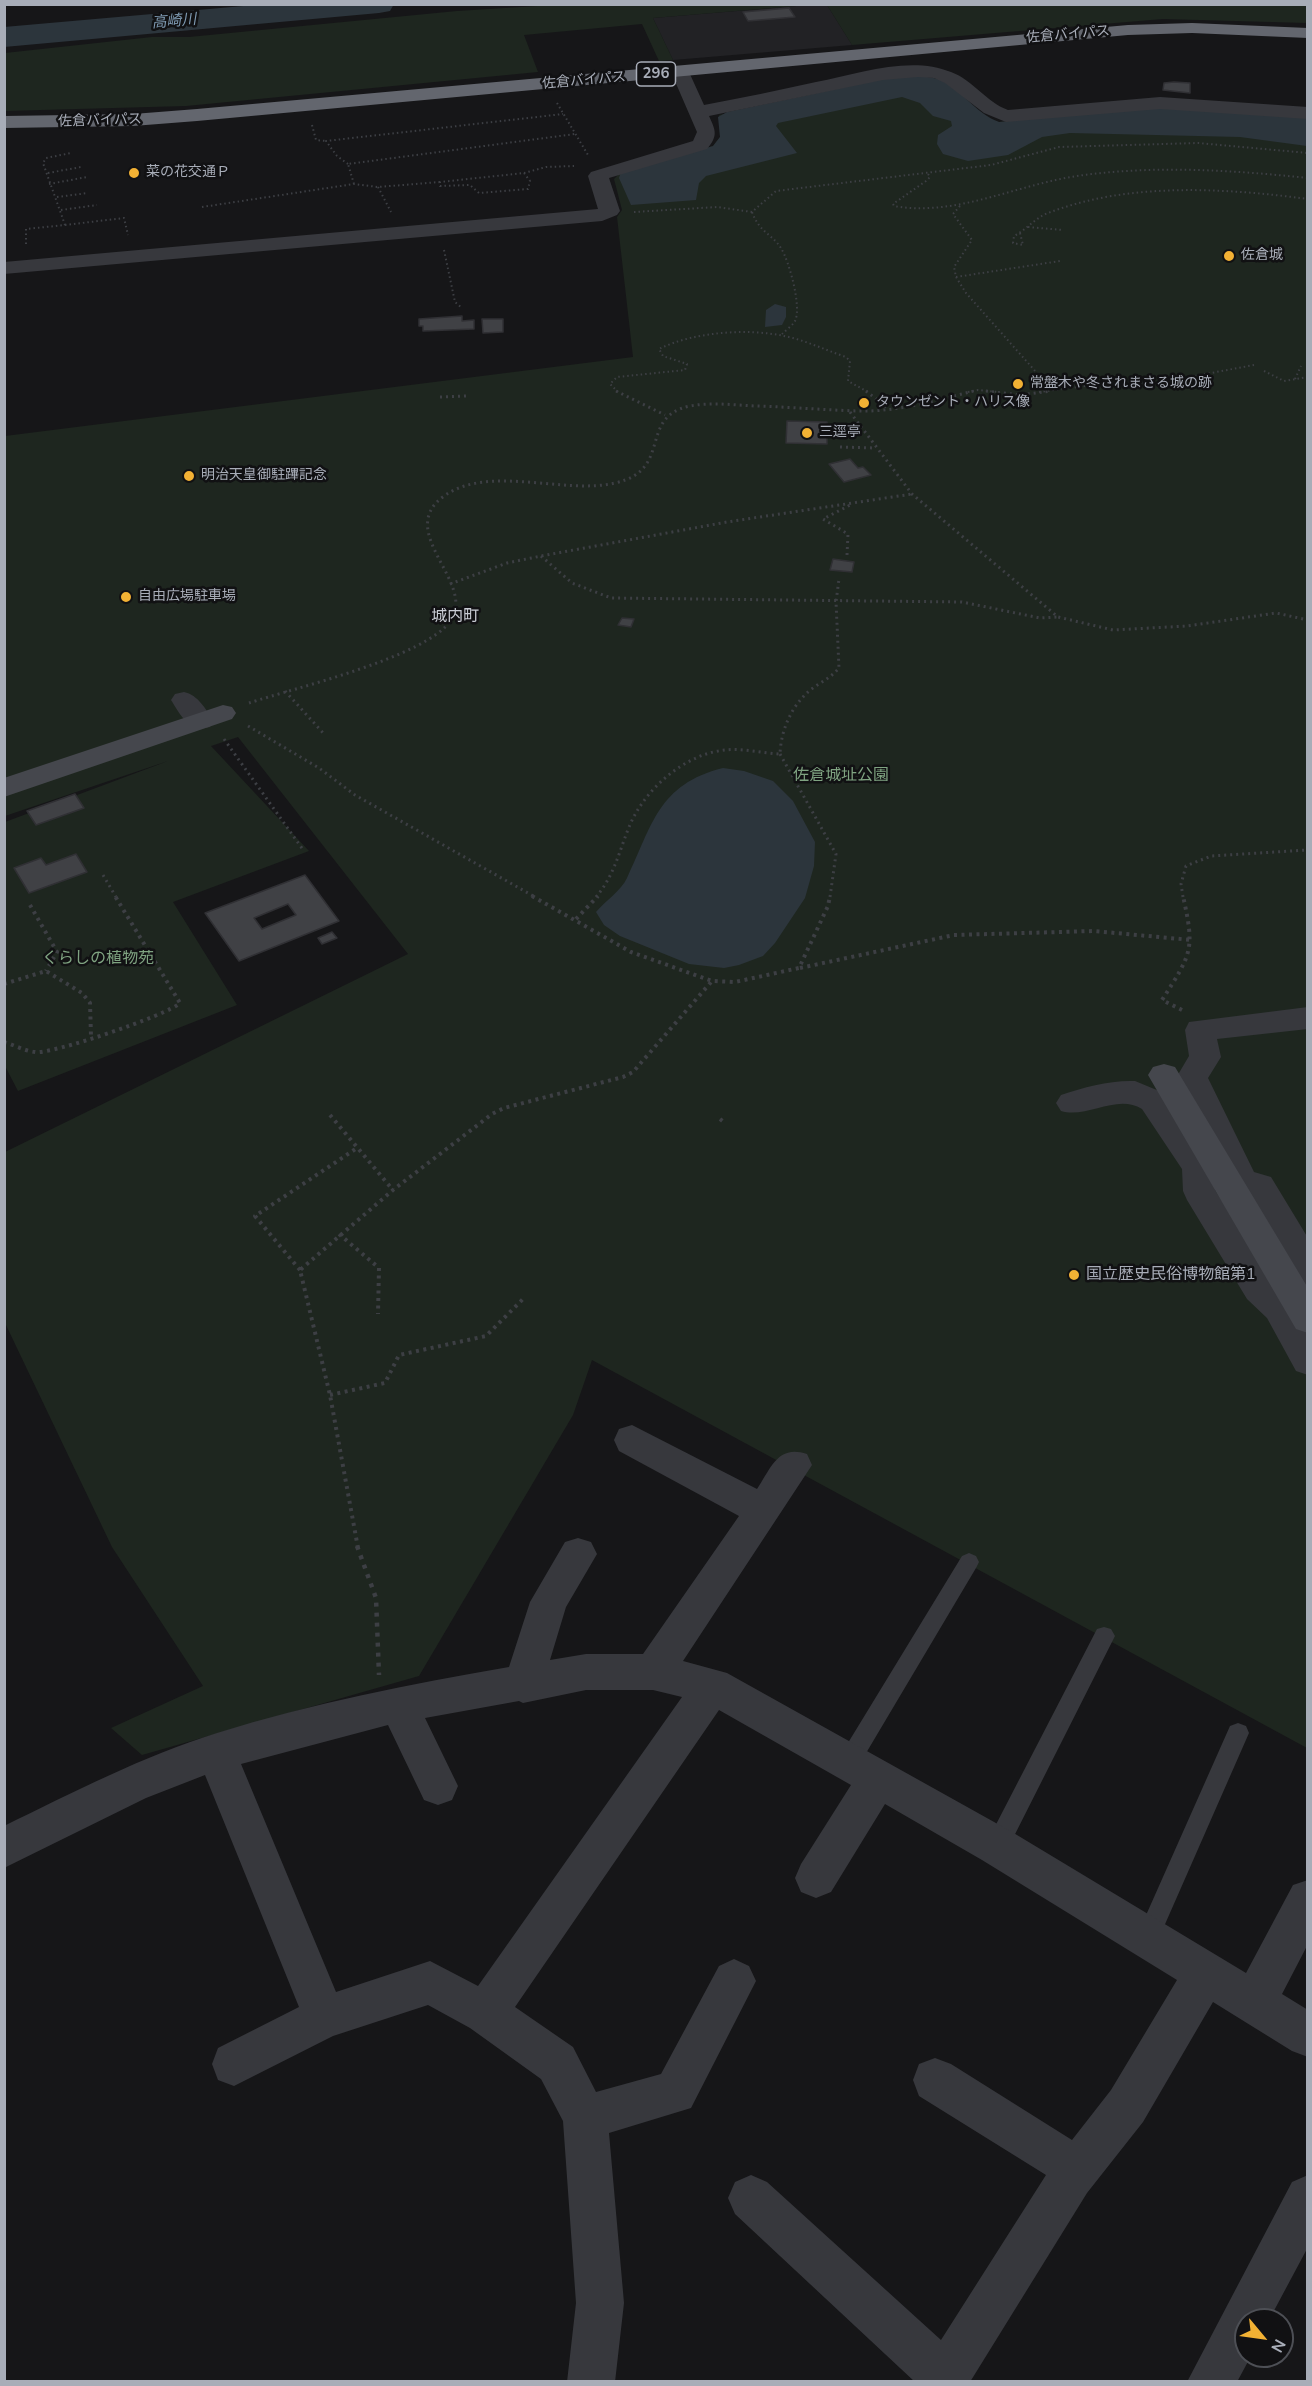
<!DOCTYPE html>
<html>
<head>
<meta charset="utf-8">
<style>
	body { margin:0 }
	#map { position:relative; width:1312px; height:2386px; overflow:hidden; background:#161618; font-family:"Nunito Sans",sans-serif }
	canvas { display:block }
	.frame { position:absolute; inset:0; border:6px solid #a8adb8; pointer-events:none }
	.north { position:absolute; left:1234px; top:2308px; width:60px; height:60px; box-sizing:border-box; background:#111113; border:2px solid #4d4f55; border-radius:50%; rotate:119deg; font-size:16px; font-weight:700; line-height:24px; text-align:center; color:#a8adb8 }
	.north::after { content:''; display:block; margin:auto; width:21px; height:27px; background:#f2b134; clip-path:polygon(50% 0,100% 100%,50% 72%,0 100%) }
</style>
</head>
<body>
<div id="map">
<canvas width="1312" height="2386"></canvas>
<div class="frame"></div>
<div class="north">N</div>
</div>
<script>
const ctx = document.querySelector('canvas').getContext('2d');
ctx.lineJoin = 'round';
function paint(path, color) { ctx.fillStyle = color; ctx.fill(path, 'evenodd'); }
function stroke(path, color, width, dash) { ctx.strokeStyle = color; ctx.lineWidth = width; ctx.lineCap = dash ? 'butt' : 'round'; ctx.setLineDash(dash || []); ctx.stroke(path); }
function drawText(font, color, halo, rows, align = 'center') {
  ctx.font = font + ' "Nunito Sans","Noto Sans JP",sans-serif'; ctx.lineWidth = 5; ctx.setLineDash([]); ctx.textBaseline = 'middle'; ctx.strokeStyle = halo; ctx.fillStyle = color; for (const [text, x, y, turn = 0] of rows) {
    ctx.save(); ctx.translate(x, y); ctx.rotate((+turn || 0) * Math.PI / 180); ctx.textAlign = isNaN(turn) ? turn : align; if (halo) ctx.strokeText(text, 0, 0); ctx.fillText(text, 0, 0); ctx.restore();
  }
}
const built = new Path2D(`
	M808 5H827L852 45 673 60 653 18Z`);
const green = new Path2D(`
	M1307 4V23L1163 19 852 45 827 5Z
	M553 5H808L653 18 673 60 659 61 642 24 524 35 538 72 186 106 5 111V53L152 37H189L457 11Z
	M893 77 967 100 985 117 999 122 1153 107 1307 118V1748L592 1360 573 1415 419 1676 142 1755 111 1728 203 1686 112 1547 5 1323V1152L408 954 238 737 211 746 309 851 173 902 237 1005 18 1091 5 1066V822L168 761 5 816V436L633 357 617 217 622 210 614 179 621 172 713 146 720 137 719 115Z`);
const water = new Path2D(`
	M893 77C909 77 930 74 945 82 965 94 977 114 999 122L1153 107 1307 118V146L1240 137 1070 133 1042 137 1008 155 968 161 943 154 937 144 938 135 952 126 951 121 933 116 920 103 902 97 778 123 776 126 797 153 706 176 699 183 696 200 631 205 619 178 621 172 713 146 720 137 718 117 727 112Z
	M775 304 786 307V317L782 325 765 327 766 310Z
	M723 768 744 771 773 781 793 801 815 842 814 866 805 898 775 943 763 956 739 965 724 968 689 964 620 936 604 925 596 912C606 900 621 891 627 878 652 826 658 784 723 768Z`);
const river = new Path2D(`
	M266 4H394L390 11 379 13 4 47V27Z`);
const building = new Path2D(`
	M789 8 795 17 748 21 743 12Z
	M1174 82 1190 83V93L1163 90 1164 83Z
	M462 316V321L474 320V329L423 331V326H419V319Z
	M482 319H503V332L483 333Z
	M787 421 827 422V444L786 443Z
	M850 459 858 468 863 467 871 475 844 482 829 464Z
	M833 559 854 562 852 572 830 570Z
	M622 618 634 619 631 627 618 625Z
	M75 794 84 808 36 825 27 811Z
	M76 854 87 872 29 893 14 868 41 858 46 865Z
	M305 875 339 921 239 961 205 913ZM288 904 296 915 262 929 254 918Z
	M332 932 337 938 322 944 318 938Z`);
const pathFar3 = new Path2D(`
	M557 103 588 155
	M312 125 316 140 326 141
	M348 164 337 156 326 141 563 114
	M48 173 81 167
	M524 173 546 167 574 166
	M524 173 530 181 528 189 479 193 470 185 440 186V182Z
	M928 174 930 177 926 181 893 204 894 206C955 217 1016 185 1077 176 1153 165 1231 170 1308 178
	M49 184 87 177
	M354 184 348 164 575 134
	M378 187 391 212
	M57 197 88 193
	M960 206 953 214 972 240 954 267 956 277 966 293 1052 390
	M202 207 354 184 378 187 440 182
	M61 210 97 205
	M634 212 717 207 752 212 776 191 991 165 1059 147 1198 143 1308 153
	M752 212C760 233 771 233 781 248 789 261 802 307 795 321 793 325 786 330 782 334
	M65 225 124 218 128 235
	M1028 227 1063 230
	M1020 233 1023 245 1013 243 1014 236C1026 230 1035 218 1048 213 1128 182 1225 188 1308 199
	M26 244V229L65 225 43 163 46 158 71 153
	M444 250 455 302 462 308
	M956 277 1060 261
	M1264 371 1284 381 1308 377
	M1295 379 1301 366
	M618 392 610 384 617 377 685 370 687 364 663 356 659 349C693 332 747 328 784 336 805 340 825 350 846 357L850 361 848 381 868 392
	M968 392 978 390 998 392
	M1039 392 1117 382 1152 384 1254 365`);
const pathFar2 = new Path2D(`
	M616 391 665 415
	M866 391 889 409
	M986 391 1020 395 1051 391
	M440 397 466 396
	M850 412 912 494 1058 617 1113 630 1187 626 1276 613 1308 620
	M840 447 876 448
	M847 555 848 534 823 519 852 504
	M541 556 572 583 611 598 962 602 1040 618 1058 617
	M450 584 507 563 541 556 727 522 912 494
	M285 691 325 735
	M249 703C294 688 427 657 451 620 476 582 394 532 444 496 489 464 564 495 615 483 674 470 637 417 690 406 711 402 734 405 756 406 790 407 824 410 859 411 898 412 937 400 974 391
	M248 726 319 768 355 795 535 897
	M224 739 304 851
	M780 754 836 854 830 897
	M103 875 116 897
	M596 897C614 876 619 852 629 827 644 790 684 754 725 750 743 748 762 753 780 754 781 730 791 707 809 691 819 683 831 678 839 668L836 602 839 579
	M1183 897 1181 884 1186 866 1211 856 1308 850`);
const pathFar1 = new Path2D(`
	M532 896 631 952 712 981 735 982 799 968 828 906 830 896
	M30 905 57 952 46 971
	M576 919 598 896
	M800 968 954 935 1094 931 1191 940
	M4 984 46 971 82 993 90 1003 91 1036
	M1182 1010 1162 1000C1192 953 1195 950 1183 896
	M4 1042C14 1045 25 1051 35 1052 50 1055 168 1015 180 1003L115 896
	M330 1115 393 1190
	M720 1119 725 1123
	M339 1234 379 1268 378 1314
	M300 1270 255 1216 357 1148
	M330 1395 385 1383 399 1355 486 1336 525 1297
	M358 1548 330 1395 300 1270 393 1190 492 1114 504 1108 623 1077 633 1072 712 981`);
const path = new Path2D(`
	M357 1546 376 1598 379 1675`);
const lane = new Path2D(`
	M969 1553 976 1556 979 1562 976 1568 856 1770 848 1773 840 1770 837 1763 840 1756 962 1556Z
	M1104 1627 1111 1629 1115 1636 1005 1854 997 1857 989 1854 986 1846 989 1838 1097 1629Z
	M1238 1723 1246 1726 1249 1733 1155 1947 1147 1951 1139 1947 1135 1939 1139 1931 1230 1726Z`);
const street = new Path2D(`
	M680 66 689 72 704 105C742 98 779 90 816 82 858 74 910 55 951 72 973 80 986 102 1008 110L1160 97 1308 107V119L1160 109 1006 122 984 113 945 83 934 78 918 77 883 80 709 116C716 131 718 136 707 149L609 178 620 211 617 215 602 221 4 274V262L598 209 588 176 591 172 693 141 697 132 671 72Z
	M184 692C198 695 206 709 213 721L210 727C189 732 181 716 171 700L175 694Z
	M1308 1007V1029L1217 1039 1221 1057 1208 1078 1254 1172 1271 1177 1308 1238V1297C1293 1293 1288 1283 1281 1270L1286 1261 1248 1196 1230 1191 1176 1078 1189 1056 1185 1030 1189 1022Z
	M1135 1081 1164 1093 1210 1158 1214 1167 1215 1190 1271 1279 1291 1298 1308 1328V1375L1296 1371 1267 1318 1247 1299 1187 1200 1183 1191 1182 1169 1142 1109C1117 1093 1087 1119 1061 1111L1056 1103 1061 1095C1085 1087 1110 1080 1135 1081Z
	M632 1425 757 1489C771 1468 778 1444 807 1454L812 1465 683 1661 727 1673 1012 1832 1246 1973 1293 1885 1308 1880V1944L1282 1994 1308 2010V2057L1292 2051 1213 2002 1143 2122 1087 2193 970 2382H915L735 2214 728 2198 735 2182 751 2175 767 2182 941 2340 1046 2175 919 2096 913 2080 919 2064 935 2058 951 2064 1072 2140 1111 2090 1177 1980 982 1860 885 1804 831 1892 816 1898 801 1892 795 1878 801 1864 851 1785 719 1710 515 2007 573 2047 596 2092 661 2074 719 1966 734 1959 749 1966 756 1981 691 2108 609 2133 624 2303 615 2382H567L576 2303 563 2121 541 2079 470 2028 428 2005 333 2036 234 2086 218 2080 212 2064 218 2048 299 2007 205 1775 146 1798 4 1868V1826C74 1792 143 1756 217 1733 312 1703 411 1684 509 1667L530 1602 565 1542 578 1538 591 1542 597 1554 566 1607 550 1660 586 1654H643L739 1516 619 1451 614 1440 619 1429ZM586 1690H653L682 1697 478 1986 430 1961 336 1992 241 1764 388 1725 424 1800 438 1805 452 1800 458 1786 425 1718 519 1701 523 1703Z
	M1308 2175V2247L1269 2320H1246V2356H1251L1237 2382H1187L1292 2182Z`);
const secondary = new Path2D(`
	M223 705 232 707 236 713 232 719 4 797V778Z
	M1164 1064 1175 1067 1308 1288V1333L1296 1329 1148 1075 1153 1067Z`);
const highway = new Path2D(`
	M1192 23 1308 28V38L1192 33 1128 35 197 121 133 126 4 128V116L133 114 197 109 1128 25Z`);
const markers = [
	[134,173,6,"#f2b134"],
	[1229,256,6,"#f2b134"],
	[1018,384,6,"#f2b134"],
	[864,403,6,"#f2b134"],
	[807,433,6,"#f2b134"],
	[189,476,6,"#f2b134"],
	[126,597,6,"#f2b134"],
	[1074,1275,6,"#f2b134"]
];
const farStreetnames = [
	["佐倉バイパス",1068,35,-5],
	["佐倉バイパス",584,81,-5],
	["佐倉バイパス",100,121,-2]
];
const farPoinames = [
	["菜の花交通Ｐ",146,173],
	["佐倉城",1241,256],
	["常盤木や冬されまさる城の跡",1030,384],
	["タウンゼント・ハリス像",876,403],
	["三逕亭",819,433],
	["明治天皇御駐蹕記念",201,476],
	["自由広場駐車場",138,597]
];
const farWaternames = [
	["高崎川",174,22,-5]
];
const shields = [
	[656,74,39]
];
const shieldNames = [
	["296",656,74]
];
const farQuarternames = [
	["城内町",455,617]
];
const parkNames = [
	["佐倉城址公園",841,776],
	["くらしの植物苑",98,959]
];
const poiNames = [
	["国立歴史民俗博物館第1",1086,1275]
];
paint(built, '#222225');
paint(green, '#1e261f');
paint(water, '#2c353c');
paint(river, '#2c353c');
paint(building, '#404145');
stroke(building, '#303034', 1.5);
stroke(pathFar3, '#3d3f44', 2, [1.5, 3]);
stroke(pathFar2, '#3d3f44', 3, [2, 4]);
stroke(pathFar1, '#3d3f44', 4, [3, 4.5]);
stroke(path, '#3d3f44', 4.5, [4, 6]);
paint(lane, '#37383d');
paint(street, '#37383d');
paint(secondary, '#45474d');
paint(highway, '#63666e');
for (const [x, y, r, color] of markers) { const dot = new Path2D(); dot.arc(x, y, r, 0, 2 * Math.PI); ctx.fillStyle = color; ctx.fill(dot); stroke(dot, '#111113', 2); }
drawText('14px', '#a8adb8', '#111113', farStreetnames);
drawText('14px', '#a8adb8', '#111113', farPoinames, 'left');
drawText('italic 15px', '#7f9bb3', '#111113', farWaternames);
for (const [x, y, w] of shields) { const box = new Path2D(); box.roundRect(x - w / 2, y - 12, w, 24, 4.5); ctx.fillStyle = '#111113'; ctx.fill(box); stroke(box, '#a8adb8', 1.5); }
drawText('bold 15px', '#a8adb8', null, shieldNames);
drawText('16px', '#c9ccd4', '#111113', farQuarternames);
drawText('16px', '#7fa381', '#111113', parkNames);
drawText('16px', '#a8adb8', '#111113', poiNames, 'left');
</script>
</body>
</html>
